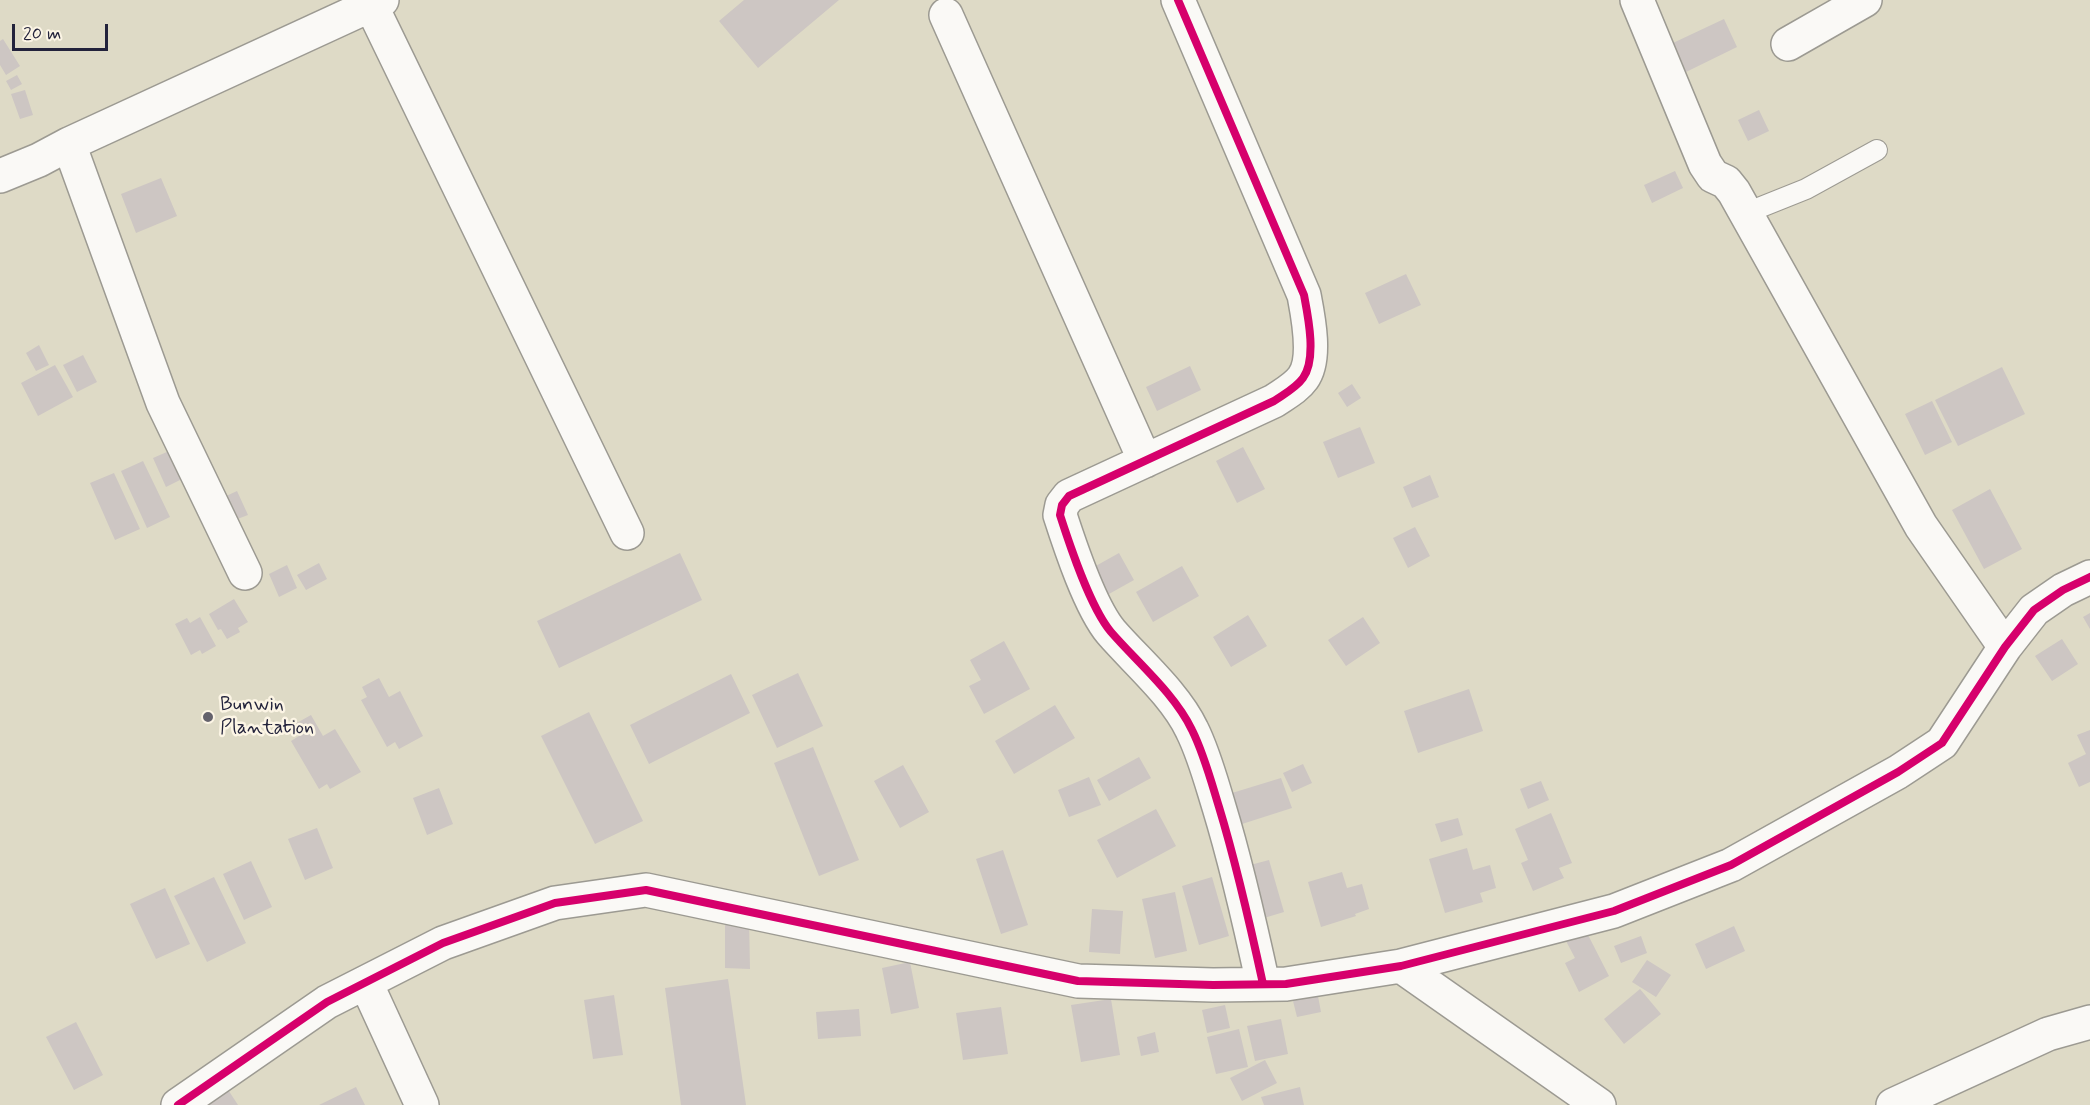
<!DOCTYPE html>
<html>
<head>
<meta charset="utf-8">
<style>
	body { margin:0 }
	#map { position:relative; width:2090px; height:1105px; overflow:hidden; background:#dedac6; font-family:Mynerve,sans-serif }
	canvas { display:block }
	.scale { position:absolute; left:12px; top:24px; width:96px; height:27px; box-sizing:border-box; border:3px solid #22223b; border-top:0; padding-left:8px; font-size:18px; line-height:21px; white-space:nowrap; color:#22223b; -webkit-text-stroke:4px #fcf5e5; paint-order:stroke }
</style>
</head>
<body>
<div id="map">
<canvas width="2090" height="1105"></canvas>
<div class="scale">20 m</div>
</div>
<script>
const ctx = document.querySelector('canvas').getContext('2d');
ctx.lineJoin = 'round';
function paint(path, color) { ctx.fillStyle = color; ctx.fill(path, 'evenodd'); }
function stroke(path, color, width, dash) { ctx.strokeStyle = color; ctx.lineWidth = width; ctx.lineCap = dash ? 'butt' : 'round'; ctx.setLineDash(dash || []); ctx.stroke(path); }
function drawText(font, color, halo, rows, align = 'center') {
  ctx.font = font + ' Mynerve,sans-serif'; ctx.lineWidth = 5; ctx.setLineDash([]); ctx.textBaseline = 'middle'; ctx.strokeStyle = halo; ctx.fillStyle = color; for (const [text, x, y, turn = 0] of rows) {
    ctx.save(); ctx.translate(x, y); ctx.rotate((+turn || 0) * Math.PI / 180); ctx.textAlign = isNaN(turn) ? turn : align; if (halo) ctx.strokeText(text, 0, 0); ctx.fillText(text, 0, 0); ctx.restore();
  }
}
const building = new Path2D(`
	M744 0H839L758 68 719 21Z
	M1724 19 1737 47 1686 72 1673 43Z
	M3 39 20 66 6 75 0 65V41Z
	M17 75 22 84 11 90 6 81Z
	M25 90 33 115 20 119 11 94Z
	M1759 110 1769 131 1748 141 1738 120Z
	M1675 171 1683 188 1652 203 1644 185Z
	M161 178 177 216 136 233 121 194Z
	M1406 274 1421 305 1379 324 1365 293Z
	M39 345 49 365 36 371 26 353Z
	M83 355 97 382 77 392 63 365Z
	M55 365 73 397 38 416 21 383Z
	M1190 366 1201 390 1157 411 1146 387Z
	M2002 367 2025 414 1958 446 1935 400Z
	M1352 384 1361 398 1347 407 1338 393Z
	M1932 401 1952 442 1925 455 1905 414Z
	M1360 427 1375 463 1338 478 1323 442Z
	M1243 447 1265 489 1237 503 1216 461Z
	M176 448 188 476 166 487 153 458Z
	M143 461 170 517 147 528 121 471Z
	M114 473 140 529 115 540 90 483Z
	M1430 475 1439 497 1412 508 1403 487Z
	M1990 489 2022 549 1984 569 1952 510Z
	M237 491 248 515 232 521 222 498Z
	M1415 527 1430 556 1408 568 1393 538Z
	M680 553 702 600 559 668 537 621Z
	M1119 553 1134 580 1100 599 1085 572Z
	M319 563 327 579 306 590 297 575Z
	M287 565 297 588 279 597 269 574Z
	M1182 566 1199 596 1153 622 1136 592Z
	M234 599 248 622 238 628 240 632 227 639 221 629 218 630 209 614Z
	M2090 613V629L2083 617Z
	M1248 615 1267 646 1231 667 1213 637Z
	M200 617 216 646 202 654 200 650 191 655 175 624 187 618 190 623Z
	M1363 617 1380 643 1346 666 1328 640Z
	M2062 639 2078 664 2052 681 2035 656Z
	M1004 641 1030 689 984 714 969 686 981 680 970 660Z
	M798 673 823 726 777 748 752 695Z
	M731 674 750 713 649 764 630 725Z
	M379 678 389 697 400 691 423 736 399 749 395 742 387 747 361 700 367 697 362 687Z
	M1469 689 1483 731 1418 753 1404 711Z
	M1055 705 1075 738 1014 774 995 741Z
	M589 712 643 821 595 844 541 736Z
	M311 715 323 736 335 729 361 772 330 789 327 784 319 789 291 741 299 736 293 725Z
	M2090 730V782L2079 787 2068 763 2086 754 2077 735Z
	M813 747 859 860 819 876 774 763Z
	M1139 757 1151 778 1109 801 1097 780Z
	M1303 764 1312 783 1292 792 1283 773Z
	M903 765 929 812 900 828 874 781Z
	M1089 777 1101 805 1069 817 1058 790Z
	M1281 778 1292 808 1242 824 1232 793Z
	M1541 781 1549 800 1528 809 1520 789Z
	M439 788 453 824 427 835 413 798Z
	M1156 809 1176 846 1117 878 1097 840Z
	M1551 813 1572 863 1559 868 1564 878 1533 891 1521 863 1528 860 1515 829Z
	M1458 818 1463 835 1441 842 1435 824Z
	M317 828 333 868 305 880 288 839Z
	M1467 848 1473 870 1490 865 1496 888 1480 893 1483 902 1445 913 1429 859Z
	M1003 850 1028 925 1001 934 976 859Z
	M1269 860 1284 912 1254 921 1239 868Z
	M251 861 272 907 244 920 223 874Z
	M1342 872 1347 888 1362 884 1369 909 1355 914 1356 916 1321 927 1308 882Z
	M214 877 246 943 207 962 174 896Z
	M1212 877 1229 936 1199 945 1182 886Z
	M165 888 190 944 156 959 130 904Z
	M1175 892 1187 951 1155 958 1142 899Z
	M1092 909 1123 911 1120 954 1089 952Z
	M725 919H749L750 969 725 968Z
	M1734 926 1745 951 1706 969 1695 944Z
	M1586 931 1609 976 1579 992 1565 963 1575 958 1566 941Z
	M1641 936 1647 953 1621 963 1614 946Z
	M1647 960 1671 975 1656 997 1632 982Z
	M910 962 919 1008 891 1014 882 968Z
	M728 979 746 1105H681L665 988Z
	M1640 989 1661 1014 1624 1044 1604 1019Z
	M1317 991 1321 1012 1297 1017 1292 997Z
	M614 995 623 1055 593 1059 584 1000Z
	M1111 999 1120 1055 1081 1062 1071 1005Z
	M1225 1005 1230 1028 1207 1033 1202 1010Z
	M1001 1007 1008 1054 963 1060 956 1013Z
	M859 1009 861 1036 818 1039 816 1012Z
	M1281 1019 1288 1054 1255 1061 1247 1026Z
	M76 1022 103 1075 74 1090 46 1037Z
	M1239 1029 1248 1067 1216 1074 1207 1037Z
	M1155 1032 1159 1052 1141 1056 1137 1037Z
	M1265 1060 1277 1083 1242 1101 1230 1078Z
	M223 1082 238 1105H210L203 1095Z
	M356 1087 365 1105H319Z
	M1300 1087 1304 1105H1264L1261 1097Z`);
const lane = new Path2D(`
	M1746 213 1806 189 1877 150`);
const street = new Path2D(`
	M1178 0 1304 295C1308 316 1317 359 1303 378 1296 388 1284 394 1274 401L1069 496 1062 505 1060 515C1070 546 1090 607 1111 632 1137 662 1175 694 1192 730 1204 754 1211 781 1219 807 1237 866 1250 924 1263 984
	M1637 0 1705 164 1713 176 1726 182 1734 192 1921 526 2005 647
	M371 5 627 533
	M946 15 1145 461
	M1788 44 1865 0
	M69 144 163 403 245 573
	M0 176 39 160 69 144 382 0
	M1401 966 1599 1105
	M366 983 422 1105
	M178 1105 327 1002 443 943 555 903 646 890 1078 981 1213 985 1286 984 1401 966 1614 911 1731 865 1898 772 1942 743 2005 647 2034 610 2063 590 2090 577
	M1893 1105 2048 1034 2090 1022`);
const cycleway = new Path2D(`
	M1178 0 1304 295C1308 316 1317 359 1303 378 1296 388 1284 394 1274 401L1069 496 1062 505 1060 515C1070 546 1090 607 1111 632 1137 662 1175 694 1192 730 1204 754 1211 781 1219 807 1237 866 1250 924 1263 984
	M178 1105 327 1002 443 943 555 903 646 890 1078 981 1213 985 1286 984 1401 966 1614 911 1731 865 1898 772 1942 743 2005 647 2034 610 2063 590 2090 577`);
const markers = [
	[208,717,6,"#64626c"]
];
const poiNames = [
	["Bunwin",220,706],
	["Plantation",220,729]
];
paint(building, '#cdc6c3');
stroke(lane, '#9c9a92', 22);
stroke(street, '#9c9a92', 36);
stroke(lane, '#faf9f6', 20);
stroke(street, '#faf9f6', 33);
stroke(cycleway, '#d6006c', 8);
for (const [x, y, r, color] of markers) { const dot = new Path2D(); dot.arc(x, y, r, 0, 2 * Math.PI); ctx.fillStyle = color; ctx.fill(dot); stroke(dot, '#fcf5e5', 2); }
drawText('20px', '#22223b', '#fcf5e5', poiNames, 'left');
</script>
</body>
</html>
